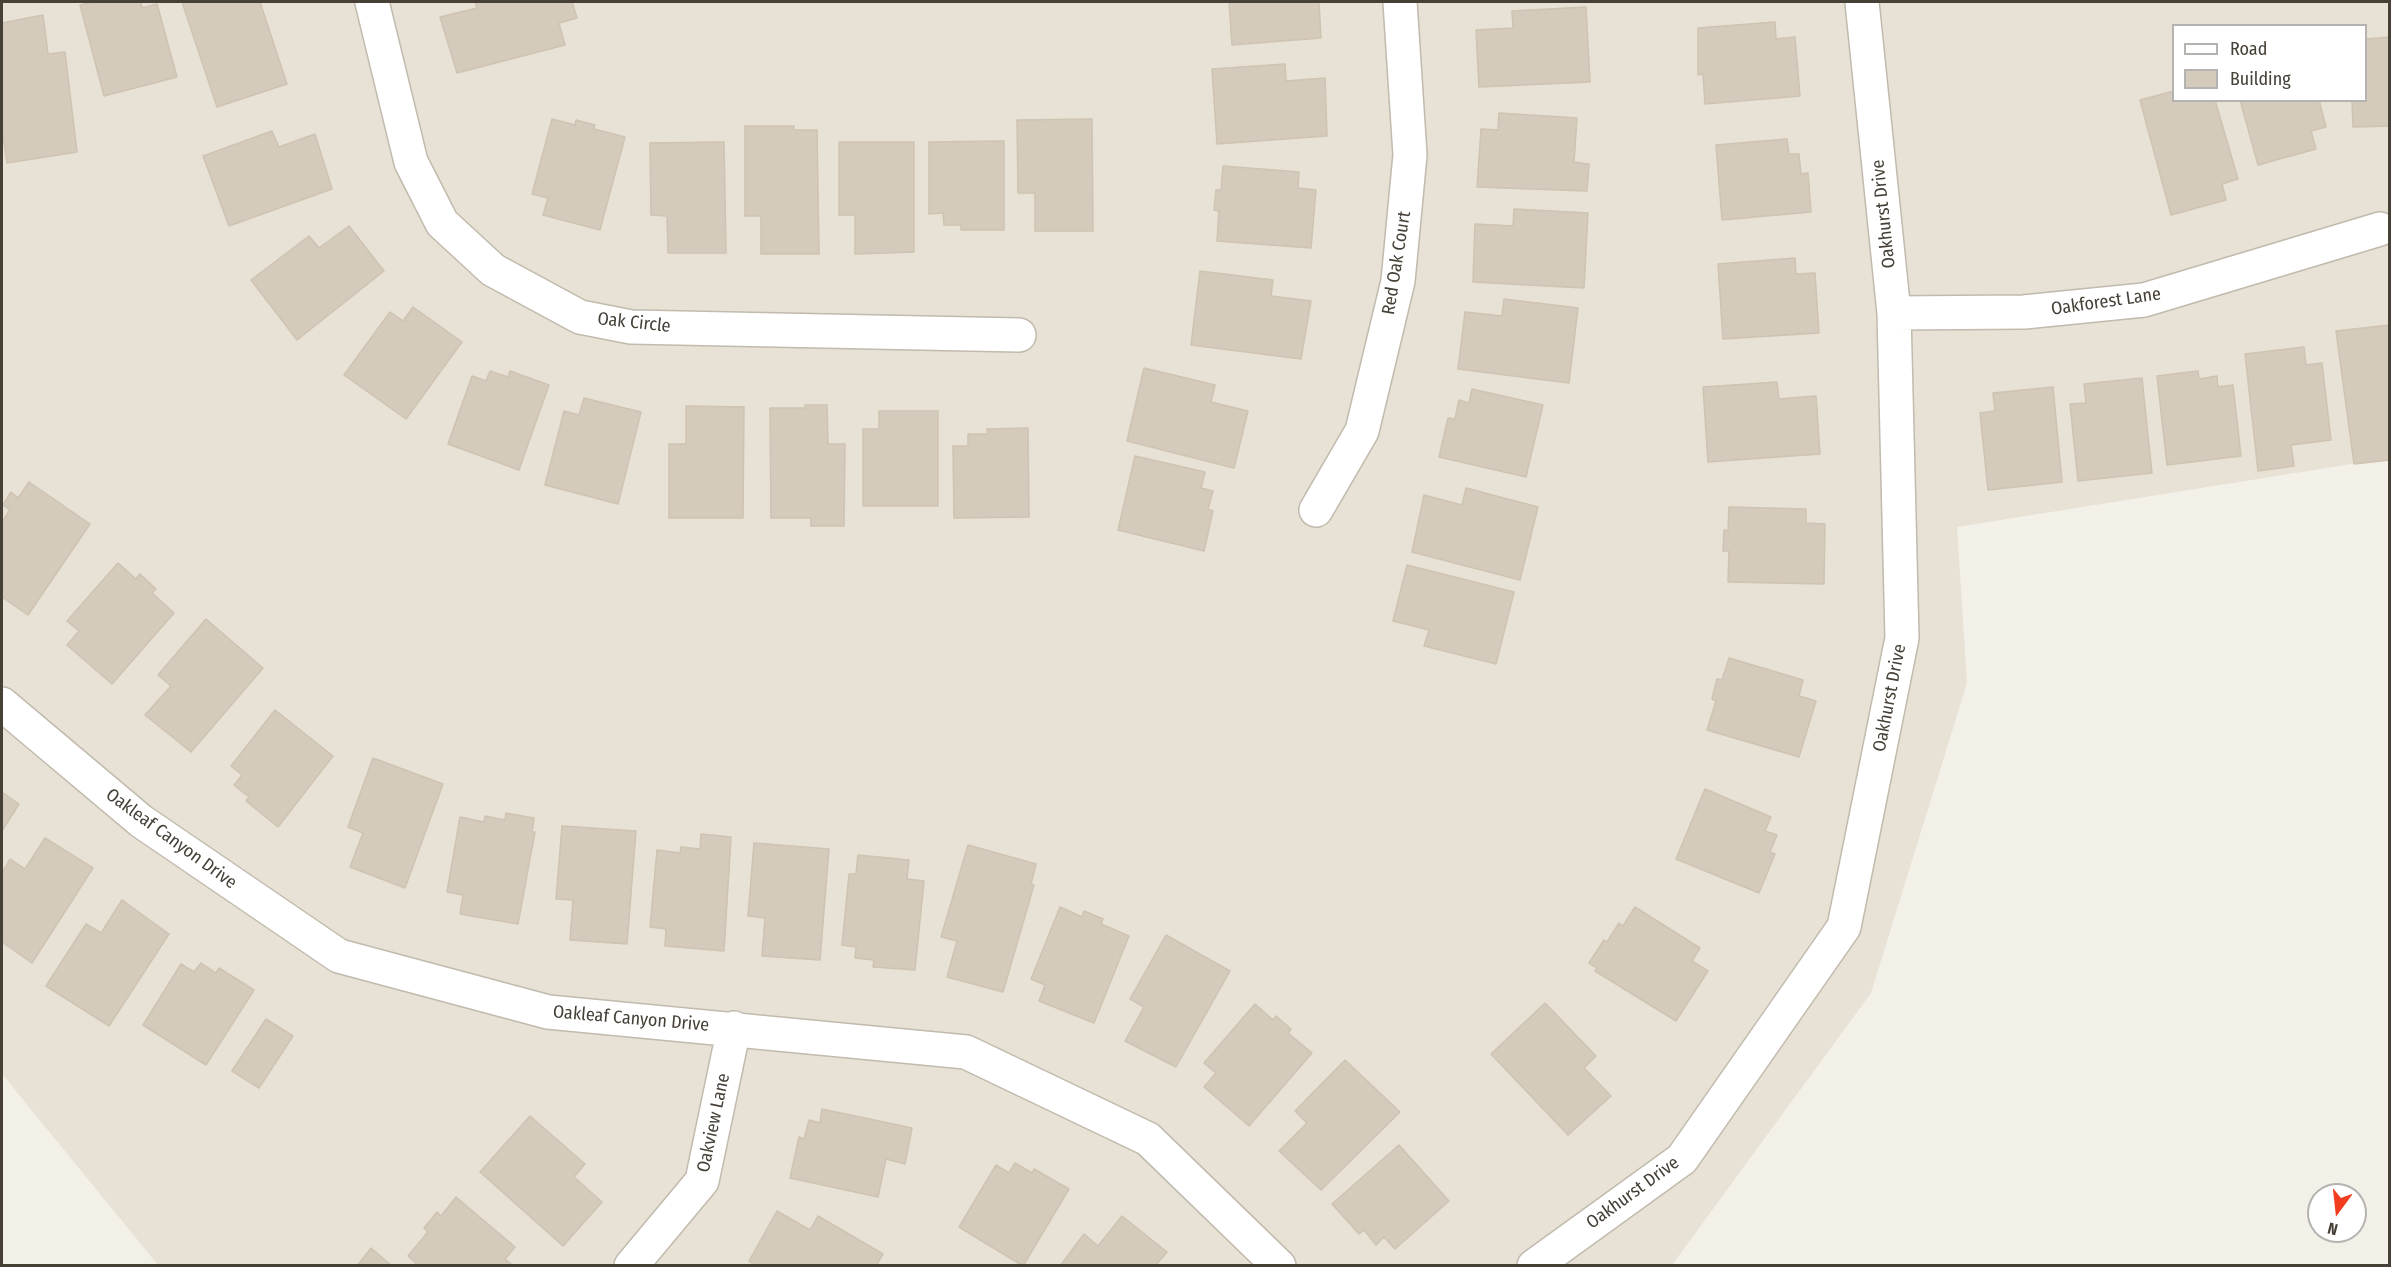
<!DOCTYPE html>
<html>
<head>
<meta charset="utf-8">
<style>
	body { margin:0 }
	#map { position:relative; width:2391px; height:1267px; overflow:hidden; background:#f3f0e8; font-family:"Fira Sans Condensed",sans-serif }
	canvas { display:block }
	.frame { position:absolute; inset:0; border:3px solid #464037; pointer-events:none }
	.legend { position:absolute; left:2172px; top:24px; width:195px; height:78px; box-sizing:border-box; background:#fff; border:2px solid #b5b3af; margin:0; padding:8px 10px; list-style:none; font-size:18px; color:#464037 }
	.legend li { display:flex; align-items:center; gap:12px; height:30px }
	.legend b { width:30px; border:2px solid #b5b3af }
	.north { position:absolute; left:2307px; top:1183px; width:60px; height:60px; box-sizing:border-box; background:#fff; border:2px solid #b5b3af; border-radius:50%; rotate:195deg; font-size:16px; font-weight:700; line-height:24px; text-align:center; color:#464037 }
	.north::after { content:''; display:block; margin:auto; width:21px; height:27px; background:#f33d1f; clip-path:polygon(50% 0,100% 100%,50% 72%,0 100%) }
</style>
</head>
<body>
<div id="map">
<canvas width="2391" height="1267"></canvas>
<div class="frame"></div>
<ul class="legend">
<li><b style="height:8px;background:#fff"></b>Road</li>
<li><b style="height:16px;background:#d4cbbd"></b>Building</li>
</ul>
<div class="north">N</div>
</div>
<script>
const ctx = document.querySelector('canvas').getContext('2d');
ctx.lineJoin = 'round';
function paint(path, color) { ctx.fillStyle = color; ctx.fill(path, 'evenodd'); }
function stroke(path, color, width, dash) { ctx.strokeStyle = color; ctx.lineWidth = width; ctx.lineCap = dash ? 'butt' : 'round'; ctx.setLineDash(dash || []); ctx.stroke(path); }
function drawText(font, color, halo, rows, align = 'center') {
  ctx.font = font + ' "Fira Sans Condensed",sans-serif'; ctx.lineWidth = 4.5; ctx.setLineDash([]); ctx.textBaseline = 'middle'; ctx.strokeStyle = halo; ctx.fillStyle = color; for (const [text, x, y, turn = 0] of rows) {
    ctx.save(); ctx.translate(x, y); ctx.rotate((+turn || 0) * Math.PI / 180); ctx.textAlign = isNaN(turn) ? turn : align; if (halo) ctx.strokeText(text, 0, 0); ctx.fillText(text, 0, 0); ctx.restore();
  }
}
const residential = new Path2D(`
	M2 2H2389V458L1957 527 1967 683 1871 993 1672 1265H158L2 1074ZM2174 26H2366V100H2174Z`);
const building = new Path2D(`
	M94 2H141L142 8 157 4 177 77 104 96 80 5Z
	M182 2H260L287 84 217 107Z
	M475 2H572L577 18 559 23 565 45 457 73 440 17 477 8Z
	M1229 2H1319L1321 38 1232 45Z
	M1586 7 1590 82 1479 87 1476 30 1513 28 1512 11Z
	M43 15 48 54 65 52 77 152 7 163 2 128V23Z
	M1775 22 1776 39 1795 37 1800 96 1705 104 1703 74 1698 75V28Z
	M2390 37V126L2353 127 2352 100H2366V39Z
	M1285 64 1286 81 1325 78 1327 136 1217 144 1212 69Z
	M2174 91V100H2215L2238 179 2222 184 2226 200 2171 215 2140 100Z
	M2240 100H2319L2326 127 2311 131 2316 149 2258 165Z
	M1499 113 1577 118 1574 162 1589 164 1587 191 1477 187 1481 129 1498 130Z
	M552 119 575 125 576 120 595 125 594 129 625 137 600 230 543 215 548 198 532 194Z
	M1092 119 1093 231H1035V193H1018L1017 120Z
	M745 126H794V130H817L819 254H761V216H745Z
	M272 131 279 147 315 134 332 189 229 226 203 156Z
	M1787 139 1789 154H1799L1801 174 1808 173 1811 212 1722 220 1716 145Z
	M1004 141V230H961V225H944L943 213 929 214V142Z
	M724 142 726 253H668L667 216 651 215 650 143Z
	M839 142H914V252L855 254V215H839Z
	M1223 166 1299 172 1298 188 1316 190 1311 248 1217 241 1219 211 1214 210 1216 190H1221Z
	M1514 209 1588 213 1584 288 1473 282 1475 224 1513 226Z
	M349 226 384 271 297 340 251 280 309 236 319 248Z
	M1795 258 1796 274 1815 273 1819 333 1723 339 1718 264Z
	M1200 271 1273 280 1271 296 1311 301 1301 359 1191 345Z
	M1504 299 1578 308 1569 383 1458 369 1465 312 1502 316Z
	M413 307 462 342 406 419 344 375 390 312 403 321Z
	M2390 325V460L2354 464 2336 331Z
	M2304 347 2306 365 2322 363 2331 440 2291 445 2294 466 2258 471 2245 354Z
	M1144 368 1215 385 1211 402 1248 411 1234 468 1127 441Z
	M490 371 508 377 510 371 549 385 519 470 448 444 472 376 486 381Z
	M2198 371 2199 379 2217 376 2218 387 2233 385 2241 456 2167 465 2157 376Z
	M2142 378 2152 473 2078 481 2070 404 2086 403 2084 384Z
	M1777 382 1779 399 1816 396 1820 454 1708 462 1703 387Z
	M2053 387 2062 482 1988 490 1980 413 1995 411 1993 393Z
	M1472 389 1543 405 1526 477 1439 457 1448 418 1455 419 1459 400 1469 403Z
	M584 398 641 412 618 504 545 485 564 411 579 415Z
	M805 405H827L828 444H845L844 526H811V518H771L770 408H805Z
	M686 406 744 407 743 518H669V444H686Z
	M879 411H938V506H863V429H879Z
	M1028 428 1029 517 954 518 953 446H968V434H988L987 429Z
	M1135 456 1205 472 1201 488 1213 491 1208 509 1213 511 1204 551 1118 530Z
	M29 482 90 524 28 615 2 597V522L10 510 3 505 11 492 18 498Z
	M1466 488 1538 507 1520 580 1412 552 1424 495 1462 505Z
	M1729 507 1806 509V523L1825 524 1824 584 1728 582 1729 551H1723L1724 530 1728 531Z
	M118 563 136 579 140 574 156 589 152 593 174 613 112 684 67 645 79 631 67 621Z
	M1407 565 1514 592 1496 664 1424 646 1429 630 1393 621Z
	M206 619 263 668 191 752 145 715 171 686 158 675Z
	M1729 658 1803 680 1799 696 1816 701 1799 757 1707 730 1716 701 1712 699 1717 679 1722 680Z
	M275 710 333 756 278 827 246 801 249 797 234 785 242 775 231 766Z
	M373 758 443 784 405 888 350 867 363 833 348 827Z
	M1705 789 1771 817 1765 831 1777 835 1770 852 1775 854 1759 893 1676 859Z
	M2 792 19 804 2 831Z
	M506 813 534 818 532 832H535L518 924 460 914 463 895 447 892 460 817 484 822 485 816 505 820Z
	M562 826 636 831 627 944 570 940 573 900 556 899Z
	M701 834 731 837 724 951 665 946 666 929 650 927 657 850 680 853 681 847 700 849Z
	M45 838 93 868 32 963 2 942V873L10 859 25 869Z
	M754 843 829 849 820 960 762 956 765 918 748 916Z
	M968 845 1036 864 1031 884 1034 885 1003 992 947 977 957 941 941 937Z
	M858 855 909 860 907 879 924 881 915 970 873 967 874 960 855 958 856 947 842 945 849 874H856Z
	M122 900 169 934 109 1026 46 986 86 924 101 933Z
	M1060 907 1082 917 1084 911 1103 919 1101 924 1129 936 1094 1023 1039 1001 1045 985 1031 979Z
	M1635 907 1700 948 1692 961 1708 971 1676 1021 1595 971 1597 968 1589 963 1604 940 1607 942 1619 923 1623 926Z
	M1166 935 1230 971 1176 1067 1125 1041 1144 1007 1130 999Z
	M201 963 216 973 219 968 254 990 206 1065 143 1025 181 964 194 972Z
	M1545 1003 1596 1056 1584 1068 1611 1096 1568 1135 1491 1054Z
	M1255 1004 1273 1020 1276 1016 1291 1029 1288 1033 1312 1053 1249 1126 1204 1087 1216 1073 1204 1063Z
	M266 1019 293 1036 259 1088 232 1071Z
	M1345 1060 1400 1112 1321 1190 1279 1151 1307 1123 1295 1111Z
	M822 1109 912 1128 905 1164 886 1159 878 1197 790 1178 799 1137 804 1139 809 1120 820 1123Z
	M530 1116 585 1164 574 1177 602 1202 563 1246 480 1172Z
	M1399 1145 1449 1201 1395 1249 1384 1237 1376 1245 1364 1230 1359 1234 1332 1204Z
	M1015 1163 1032 1173 1034 1169 1069 1189 1023 1266 959 1227 996 1165 1009 1173Z
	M456 1197 515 1247 505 1259 513 1266H419L408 1256 428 1232 424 1228 437 1212 441 1216Z
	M777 1211 810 1230 818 1216 883 1254 876 1266H756L749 1261Z
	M1122 1216 1167 1252 1155 1266H1060L1084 1234 1098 1246Z
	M371 1248 392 1266H357Z`);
const minor = new Path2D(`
	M372 2 411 162 442 223 493 270 580 317 631 327 1019 335
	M1894 313 2024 312 2144 300 2380 229
	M1316 510 1362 431 1398 281 1410 155 1400 2
	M2 704 141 821 339 956 548 1012 966 1052 1148 1139 1279 1266
	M631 1266 702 1181 734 1028
	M1534 1266 1682 1159 1844 927 1902 638 1894 313 1862 2`);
const streetNames = [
	["Oakhurst Drive",1884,214,-96],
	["Red Oak Court",1397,263,-81],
	["Oakforest Lane",2106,302,-8],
	["Oak Circle",634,323,6],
	["Oakhurst Drive",1890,698,-79],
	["Oakleaf Canyon Drive",171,839,36],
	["Oakleaf Canyon Drive",631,1019,5],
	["Oakview Lane",714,1123,-78],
	["Oakhurst Drive",1633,1193,-36]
];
paint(residential, '#e7e1d6');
paint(building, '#d4cbbd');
stroke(building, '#cfc3b1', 1.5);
stroke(minor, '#c1baad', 36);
stroke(minor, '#fff', 33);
drawText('18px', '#464037', '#fff', streetNames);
</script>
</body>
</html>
